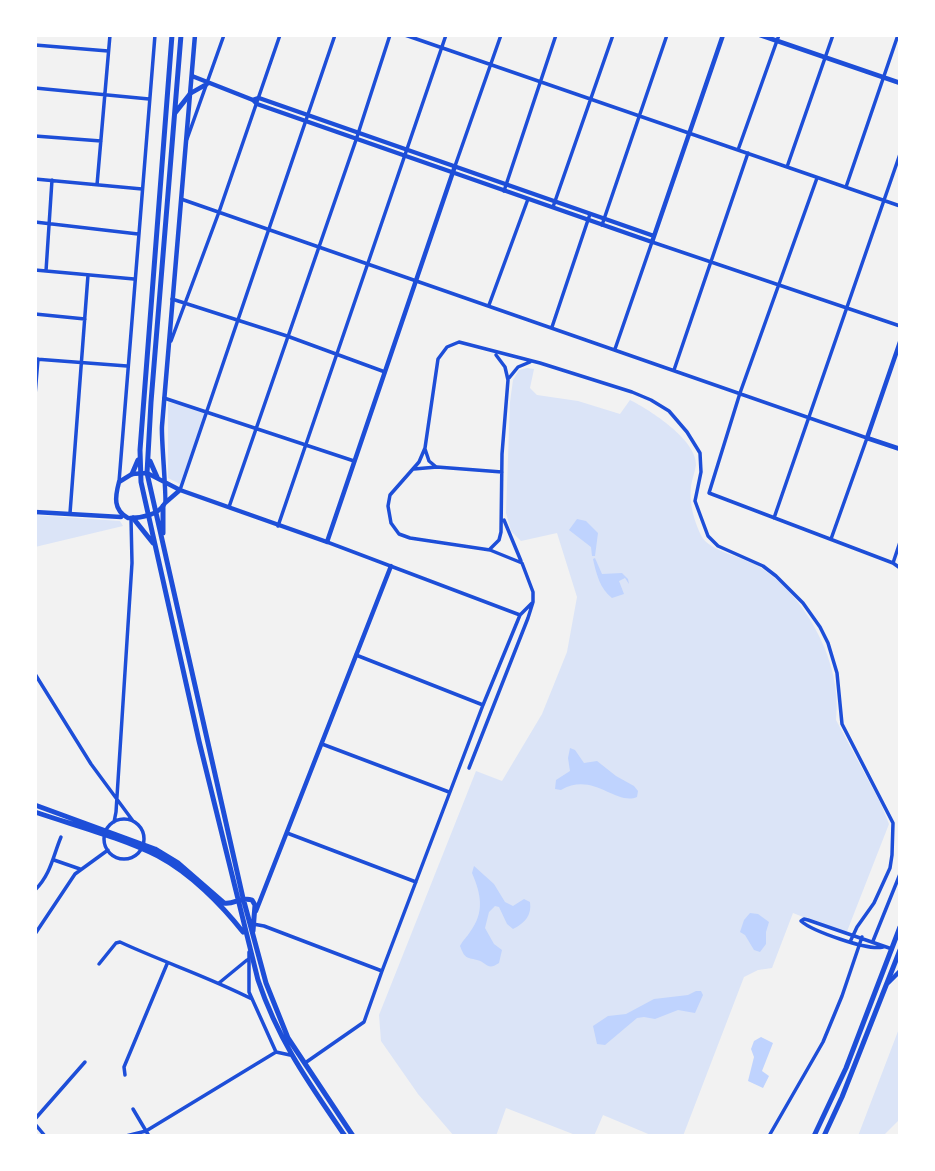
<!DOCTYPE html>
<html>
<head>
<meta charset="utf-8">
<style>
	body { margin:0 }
	#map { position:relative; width:935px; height:1171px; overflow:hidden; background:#f2f2f2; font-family:"Times New Roman",serif }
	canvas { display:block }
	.frame { position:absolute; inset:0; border:37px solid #fff; pointer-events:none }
</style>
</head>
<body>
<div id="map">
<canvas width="935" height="1171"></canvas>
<div class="frame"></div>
</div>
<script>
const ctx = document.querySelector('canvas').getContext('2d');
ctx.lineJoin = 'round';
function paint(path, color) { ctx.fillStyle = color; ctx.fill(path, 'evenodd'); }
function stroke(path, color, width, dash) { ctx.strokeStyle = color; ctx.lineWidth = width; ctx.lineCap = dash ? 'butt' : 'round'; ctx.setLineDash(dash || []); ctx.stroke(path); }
const green = new Path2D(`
	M527 368 534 369 530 388 537 395 578 401 620 414 630 400C650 410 697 440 696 465 695 472 692 479 691 486 689 503 694 522 702 537 710 551 743 557 758 566 806 595 843 664 836 720L881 804 889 824 846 934 793 913 772 968 758 970 744 977 683 1136H653L603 1115 594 1136H578L506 1108 496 1136H454L418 1094 381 1041 379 1015 476 771 502 781 542 714 567 652 577 597 557 533 521 541 511 531 506 513 510 402 513 380 519 370Z
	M168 402 206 411 180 484 168 478Z
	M35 515 120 521 123 526 35 547Z
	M900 1026V1119L883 1136H858Z`);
const water = new Path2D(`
	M577 519 586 521 598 533 595 556H592L591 547 569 530Z
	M595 558 602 574 622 573 628 579 629 584 625 578 619 581 624 594 612 598C600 589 596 573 593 559Z
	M570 748 575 750 584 763 597 761 616 776 634 786 638 791 637 797C616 806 593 771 561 790L555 789 556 780 570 771 568 758Z
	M474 866 494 884 505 902 513 906 524 899 530 902C532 915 525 923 513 929L507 924 499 907 495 906 489 912 485 928 494 944 502 950 499 963C487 971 488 963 477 960 466 957 465 959 460 946 463 940 467 937 470 932 485 912 481 894 472 873Z
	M750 913 758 914 769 922 766 932V944L760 952 754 950 745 935 740 932 744 920Z
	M696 991H701L703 995 695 1013 678 1010 655 1019 644 1017 637 1018 605 1045 597 1044 593 1026 608 1016 626 1014 654 999 688 995Z
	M761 1037 773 1043 762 1071 769 1076 763 1088 748 1081 754 1057 751 1049 754 1041Z`);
const minor = new Path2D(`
	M405 35 900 206
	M35 45 108 51
	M35 88 149 99
	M35 136 101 141
	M187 139 224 35
	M738 150 779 35
	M455 166 501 35
	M787 167 833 35
	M817 178 740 393 709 493 893 563 900 568
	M35 179 142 189
	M97 185 110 35
	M846 187 898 35
	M504 191 556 35
	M181 199 867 438 831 539
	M553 207 613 35
	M35 222 138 234
	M602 225 667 35
	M35 270 134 279
	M46 271 52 180
	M172 299 287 336 385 372
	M489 305 528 199
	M35 314 85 319
	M552 327 590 214
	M171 341 219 212 280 35
	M615 349 652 242 900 326
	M35 359 127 366
	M674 370 748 153
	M509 378 518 367 530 362
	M35 395 38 359
	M164 398 354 461
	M425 449 429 461 435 466
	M414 469 437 467 502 472
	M119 482 155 35
	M180 490 335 35
	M229 507 356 140 390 35
	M70 513 88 275
	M774 518 900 154
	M504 520 521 561
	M278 526 446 35
	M327 542 520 615
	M490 549 499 540 501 532 502 454 508 380 505 367 496 355
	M893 563 900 542
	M356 655 483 705
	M35 674 91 764 133 821
	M322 744 449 792
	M469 768 528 618 533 602V592L522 563 490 550 410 538 399 534 391 523 388 506 390 495 419 462 425 448 438 359 447 347 459 342 540 363 632 392 651 400 669 411 687 432 700 453 701 472 695 501 708 536 718 546 763 566 776 576 803 603 820 627 828 643 837 673 842 724 893 823 892 855 890 868 874 903 857 927 850 942
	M104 839a20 20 0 1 1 40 0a20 20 0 1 1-40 0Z
	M114 822 116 812 132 563 131 518
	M287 833 416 882
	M54 860 80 869
	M35 890C51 874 53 856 61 837
	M253 924 264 926 382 971
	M35 934 75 874 108 850
	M873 941 900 874
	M883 947C868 951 812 931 801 921L804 919 808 920 892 949
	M249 952V992L276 1052
	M99 964 116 943 120 942C163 962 209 977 252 999
	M219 983 247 960
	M305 1063 364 1022 382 971 483 705 520 615 532 603
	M125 1075 124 1067 167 964
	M133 1109 149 1136
	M35 1119 85 1062
	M35 1124 45 1136
	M126 1136 146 1131 276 1052 290 1055
	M769 1136 823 1042 842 996 862 937`);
const tertiary = new Path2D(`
	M760 35 900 83
	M192 76 253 100 257 104 652 242 723 35
	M191 93 207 84
	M253 100 259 98 654 236
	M900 342 867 438 900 449
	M165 503 180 490
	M35 512 121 517
	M128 518C113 510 115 497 119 482L132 474 147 473 180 490 327 542 455 166
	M130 518C141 518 159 515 165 503 167 500 161 438 162 426L195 35
	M256 911 391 566
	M888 983 900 971`);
const primary = new Path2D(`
	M172 35 140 450 141 482 199 741 258 980C279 1042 309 1083 345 1136
	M181 35 151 402 147 473 243 898 266 983 288 1038 353 1136
	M175 113 190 94
	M150 461 157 477
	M132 474 138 460
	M133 518 153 543
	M163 533V506
	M35 805 155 849 178 863 224 903C234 905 241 896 252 900L255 905 253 931
	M35 812C76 826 120 837 158 856 190 873 221 904 243 932`);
const trunk = new Path2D(`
	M814 1136 846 1068 900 927
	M824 1136 842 1097 900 950`);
paint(green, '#dbe4f7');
paint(water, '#bfd3fe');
stroke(minor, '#1d4ed8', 3.5);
stroke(tertiary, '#1d4ed8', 4.5);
stroke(primary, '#1d4ed8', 5);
stroke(trunk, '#1d4ed8', 5);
</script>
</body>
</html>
